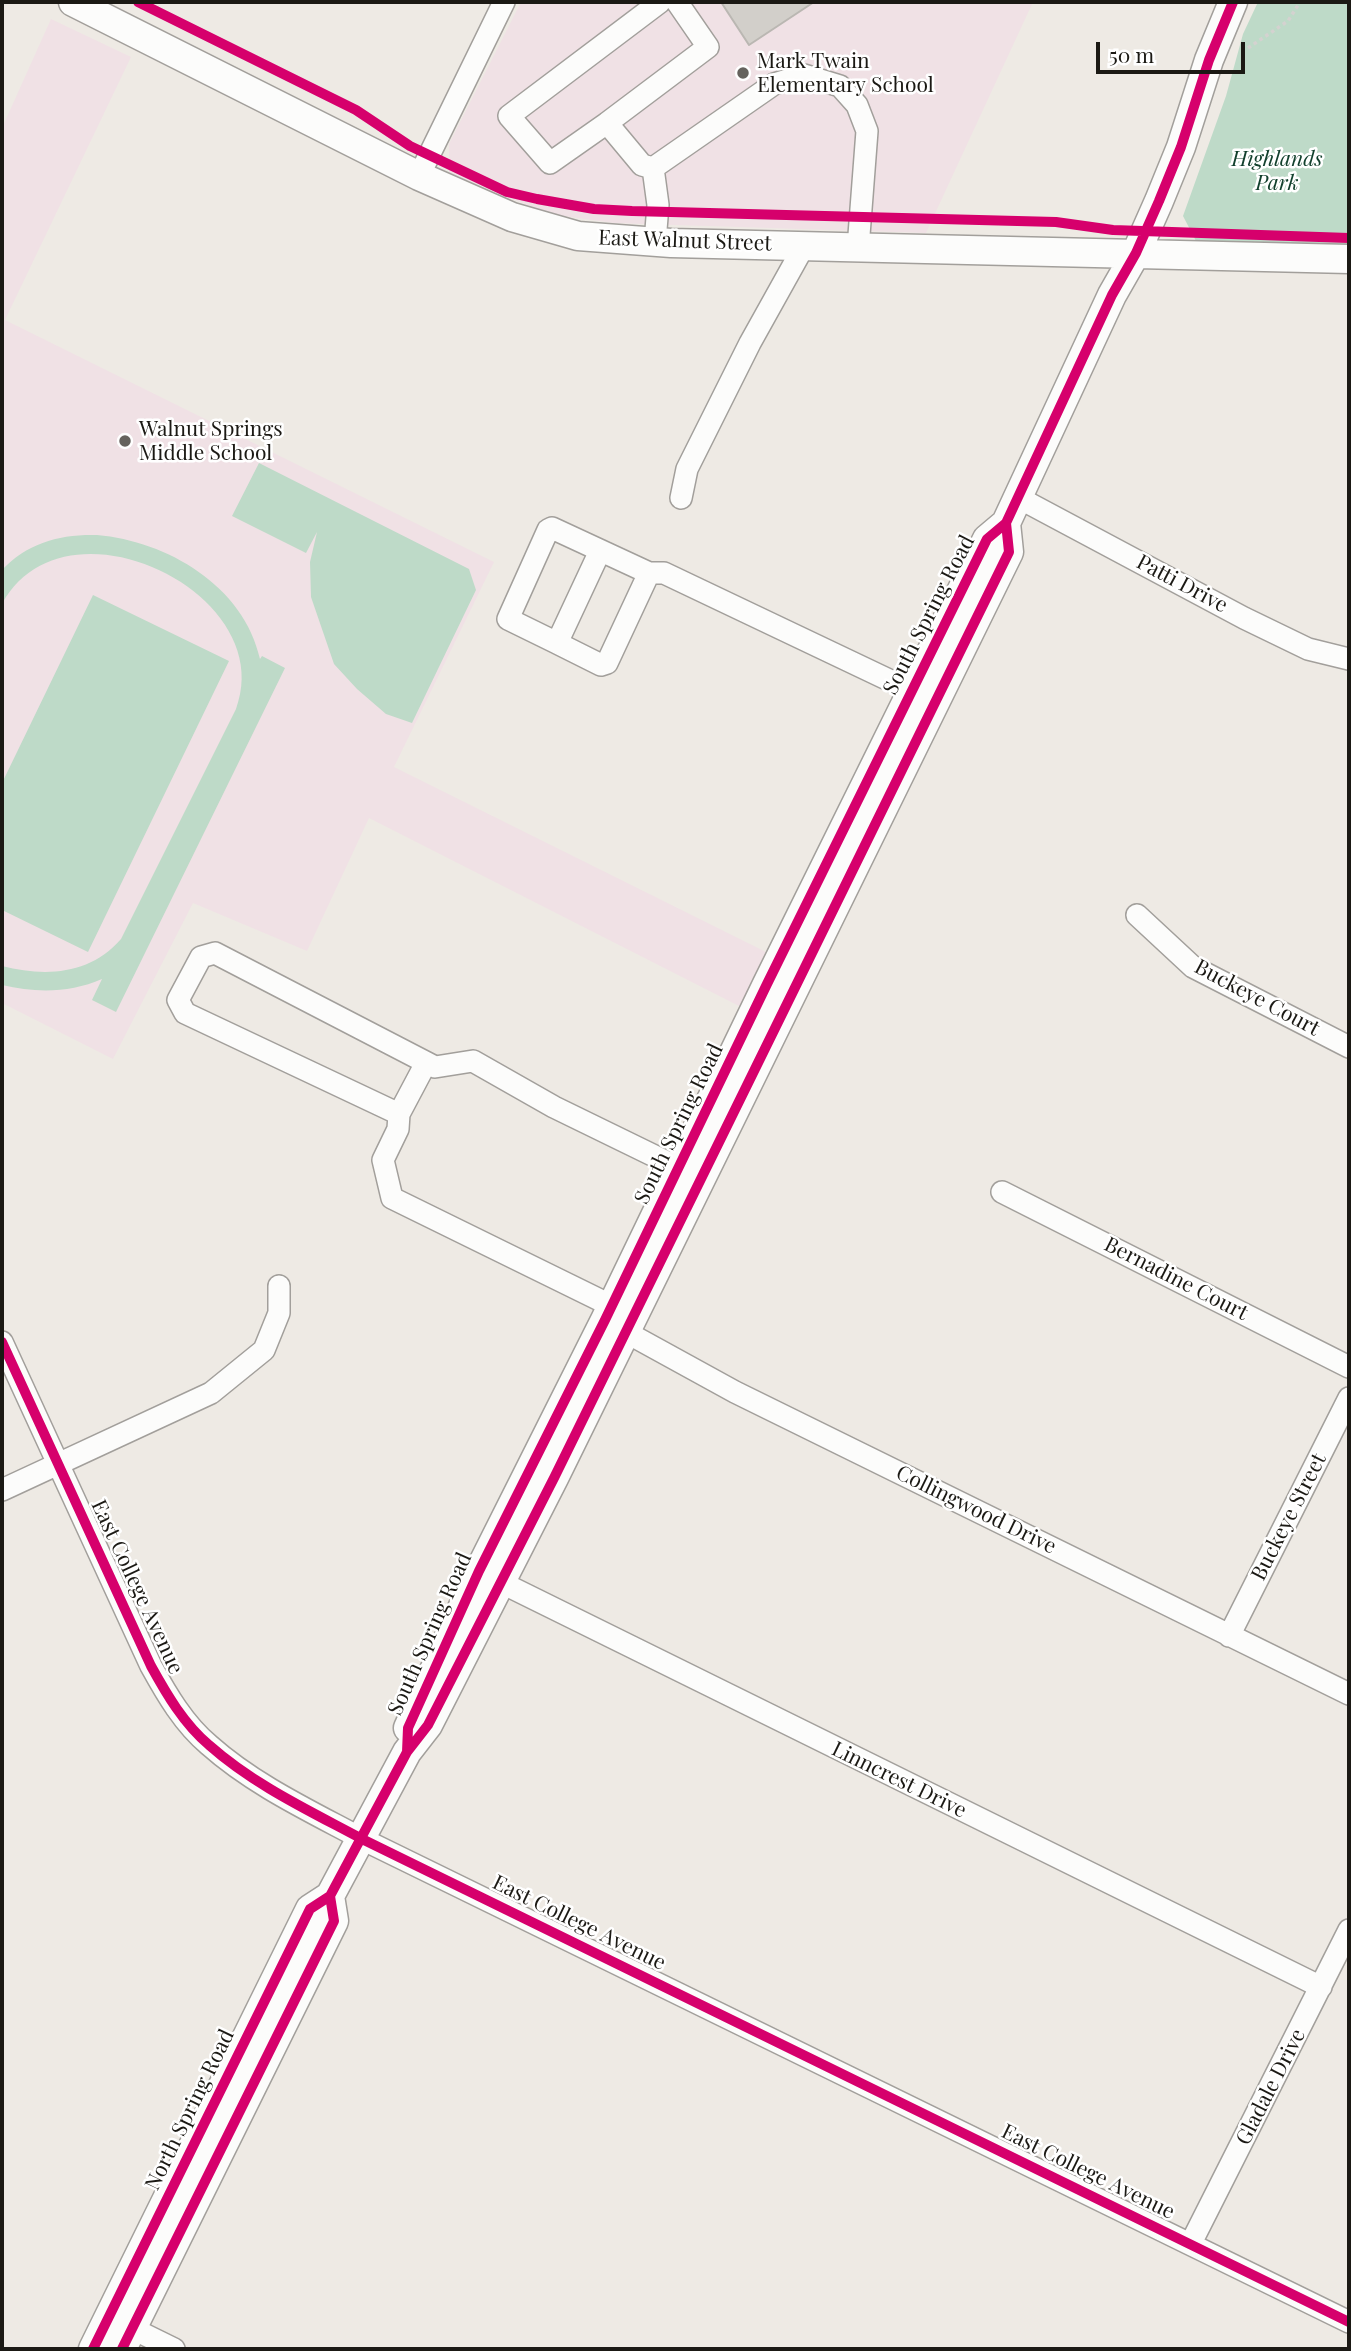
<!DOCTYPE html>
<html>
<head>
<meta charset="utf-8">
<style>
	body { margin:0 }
	#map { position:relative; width:1351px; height:2351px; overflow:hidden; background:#eeeae4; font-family:"Playfair Display",serif }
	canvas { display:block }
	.frame { position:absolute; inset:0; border:4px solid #1b1914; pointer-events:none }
	.scale { position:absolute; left:1096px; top:42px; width:149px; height:32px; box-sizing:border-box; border:4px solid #1b1914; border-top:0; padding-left:9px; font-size:21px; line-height:24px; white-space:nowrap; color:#1b1914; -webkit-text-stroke:5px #fff; paint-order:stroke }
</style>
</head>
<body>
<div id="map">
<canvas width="1351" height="2351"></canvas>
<div class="frame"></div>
<div class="scale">50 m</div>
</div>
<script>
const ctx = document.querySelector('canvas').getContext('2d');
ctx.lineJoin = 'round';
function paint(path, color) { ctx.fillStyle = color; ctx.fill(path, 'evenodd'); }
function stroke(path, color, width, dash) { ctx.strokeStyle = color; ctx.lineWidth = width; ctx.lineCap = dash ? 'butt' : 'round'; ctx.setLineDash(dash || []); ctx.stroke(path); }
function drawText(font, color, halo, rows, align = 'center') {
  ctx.font = font + ' "Playfair Display",serif'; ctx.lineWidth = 5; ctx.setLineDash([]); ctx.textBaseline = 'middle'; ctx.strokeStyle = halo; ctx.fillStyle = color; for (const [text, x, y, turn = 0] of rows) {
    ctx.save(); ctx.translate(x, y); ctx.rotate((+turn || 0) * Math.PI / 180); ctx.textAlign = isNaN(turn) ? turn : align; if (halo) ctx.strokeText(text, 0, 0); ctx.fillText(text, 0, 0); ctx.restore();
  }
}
const education = new Path2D(`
	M521 2H1033L926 233 614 223 549 214 449 173V144Z
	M51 19 131 57 5 320 494 562 394 767 766 952 741 1007 369 818 307 951 193 903 113 1059 2 1003V128Z`);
const green = new Path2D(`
	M1258 2H1349V249L1196 241 1183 216 1226 96 1243 34Z
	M259 463 469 569 476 590 412 723 386 714 357 689 334 664 311 597 310 562 317 532 306 553 232 516Z
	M97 535C167 541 244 586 260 659L262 656 285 668 116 1012 92 1000 102 979C70 993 36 993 2 985V966C45 977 90 975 121 939L236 709C280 593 64 489 2 604V570C27 543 60 534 97 535Z
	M93 595 229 661 88 952 2 910V783Z`);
const building = new Path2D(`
	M721 2H814L749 45Z`);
const path = new Path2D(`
	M1248 48 1288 21 1300 2`);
const minor = new Path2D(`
	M660 2 509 116 550 163 607 123 708 47 677 2
	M607 123 642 165 653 168
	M419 176 504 2
	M655 242 658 205 653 168 774 84 804 75 840 86 857 105 867 131 858 248
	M681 498 687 469 750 343 804 246
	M1019 498 1244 618 1308 649 1349 659
	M600 551 557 643 601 665 607 663 649 573
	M557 643 508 619 548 530 552 528 649 573H664L912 691
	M1137 915 1193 967 1349 1047
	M399 1114 426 1063
	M1002 1192 1349 1367
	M612 1306 392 1198 383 1160 398 1129 399 1114 185 1013 178 1000 201 957 215 953 435 1067 473 1061 554 1107 679 1168
	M613 1325 735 1392 1349 1694
	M2 1342 151 1666C167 1695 184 1724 209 1745 254 1785 310 1811 362 1839L1349 2322
	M2 1490 211 1393 264 1350 279 1313V1286
	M488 1576 1321 1987
	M1229 1636 1349 1398
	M1191 2243 1349 1930
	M119 2322 174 2349`);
const major = new Path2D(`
	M73 2 419 176 512 217 578 236 671 243 1349 259
	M408 1728 479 1571 605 1320 767 984 987 539 1006 523 1112 295 1136 253 1159 201 1181 147 1209 60 1233 2
	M93 2349 310 1909 330 1896 407 1752 428 1725 554 1478 1009 552 1006 523
	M122 2349 334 1921 330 1896`);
const cycleway = new Path2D(`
	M138 2 356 110 410 146 507 192 537 199 594 209 632 211 1056 222 1113 230 1349 238
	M2 1342 151 1666C167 1695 184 1724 209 1745 254 1785 310 1811 362 1839L1349 2322
	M407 1752 408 1728 479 1571 605 1320 767 984 987 539 1006 523 1112 295 1136 253 1159 201 1181 147 1209 60 1233 2
	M93 2349 310 1909 330 1896 407 1752 428 1725 554 1478 1009 552 1006 523
	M122 2349 334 1921 330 1896`);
const markers = [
	[743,73,7,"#65625d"],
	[125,441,7,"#65625d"]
];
const poiNames = [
	["Mark Twain",757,61],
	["Elementary School",757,85],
	["Walnut Springs",139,429],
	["Middle School",139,453]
];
const parkNames = [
	["Highlands",1277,159],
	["Park",1277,183]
];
const streetNames = [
	["East Walnut Street",685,241,2],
	["Patti Drive",1182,584,28],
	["South Spring Road",929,615,-63],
	["Buckeye Court",1257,998,28],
	["South Spring Road",679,1124,-64],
	["Bernadine Court",1176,1279,27],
	["Collingwood Drive",976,1510,26],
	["Buckeye Street",1289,1517,-63],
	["East College Avenue",137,1587,65],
	["South Spring Road",430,1634,-66],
	["Linncrest Drive",899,1780,26],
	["East College Avenue",579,1923,26],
	["Gladale Drive",1271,2087,-63],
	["North Spring Road",190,2110,-64],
	["East College Avenue",1088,2172,26]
];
paint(education, '#f0e1e5');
paint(green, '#bedac8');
paint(building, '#d2cfca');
stroke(building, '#bab7b2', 2);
stroke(minor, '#a29f9b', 24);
stroke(major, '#a29f9b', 31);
stroke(path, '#d4d2d0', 3.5, [3.5, 3.5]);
stroke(minor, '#fcfcfb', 21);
stroke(major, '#fcfcfb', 28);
stroke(cycleway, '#d6006c', 10);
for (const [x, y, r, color] of markers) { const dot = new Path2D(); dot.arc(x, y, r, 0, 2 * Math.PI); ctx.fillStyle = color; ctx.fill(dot); stroke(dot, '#fff', 2.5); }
drawText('21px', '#1b1914', '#fff', poiNames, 'left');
drawText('italic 21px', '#12402d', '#fff', parkNames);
drawText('21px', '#1b1914', '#fff', streetNames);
</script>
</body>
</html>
